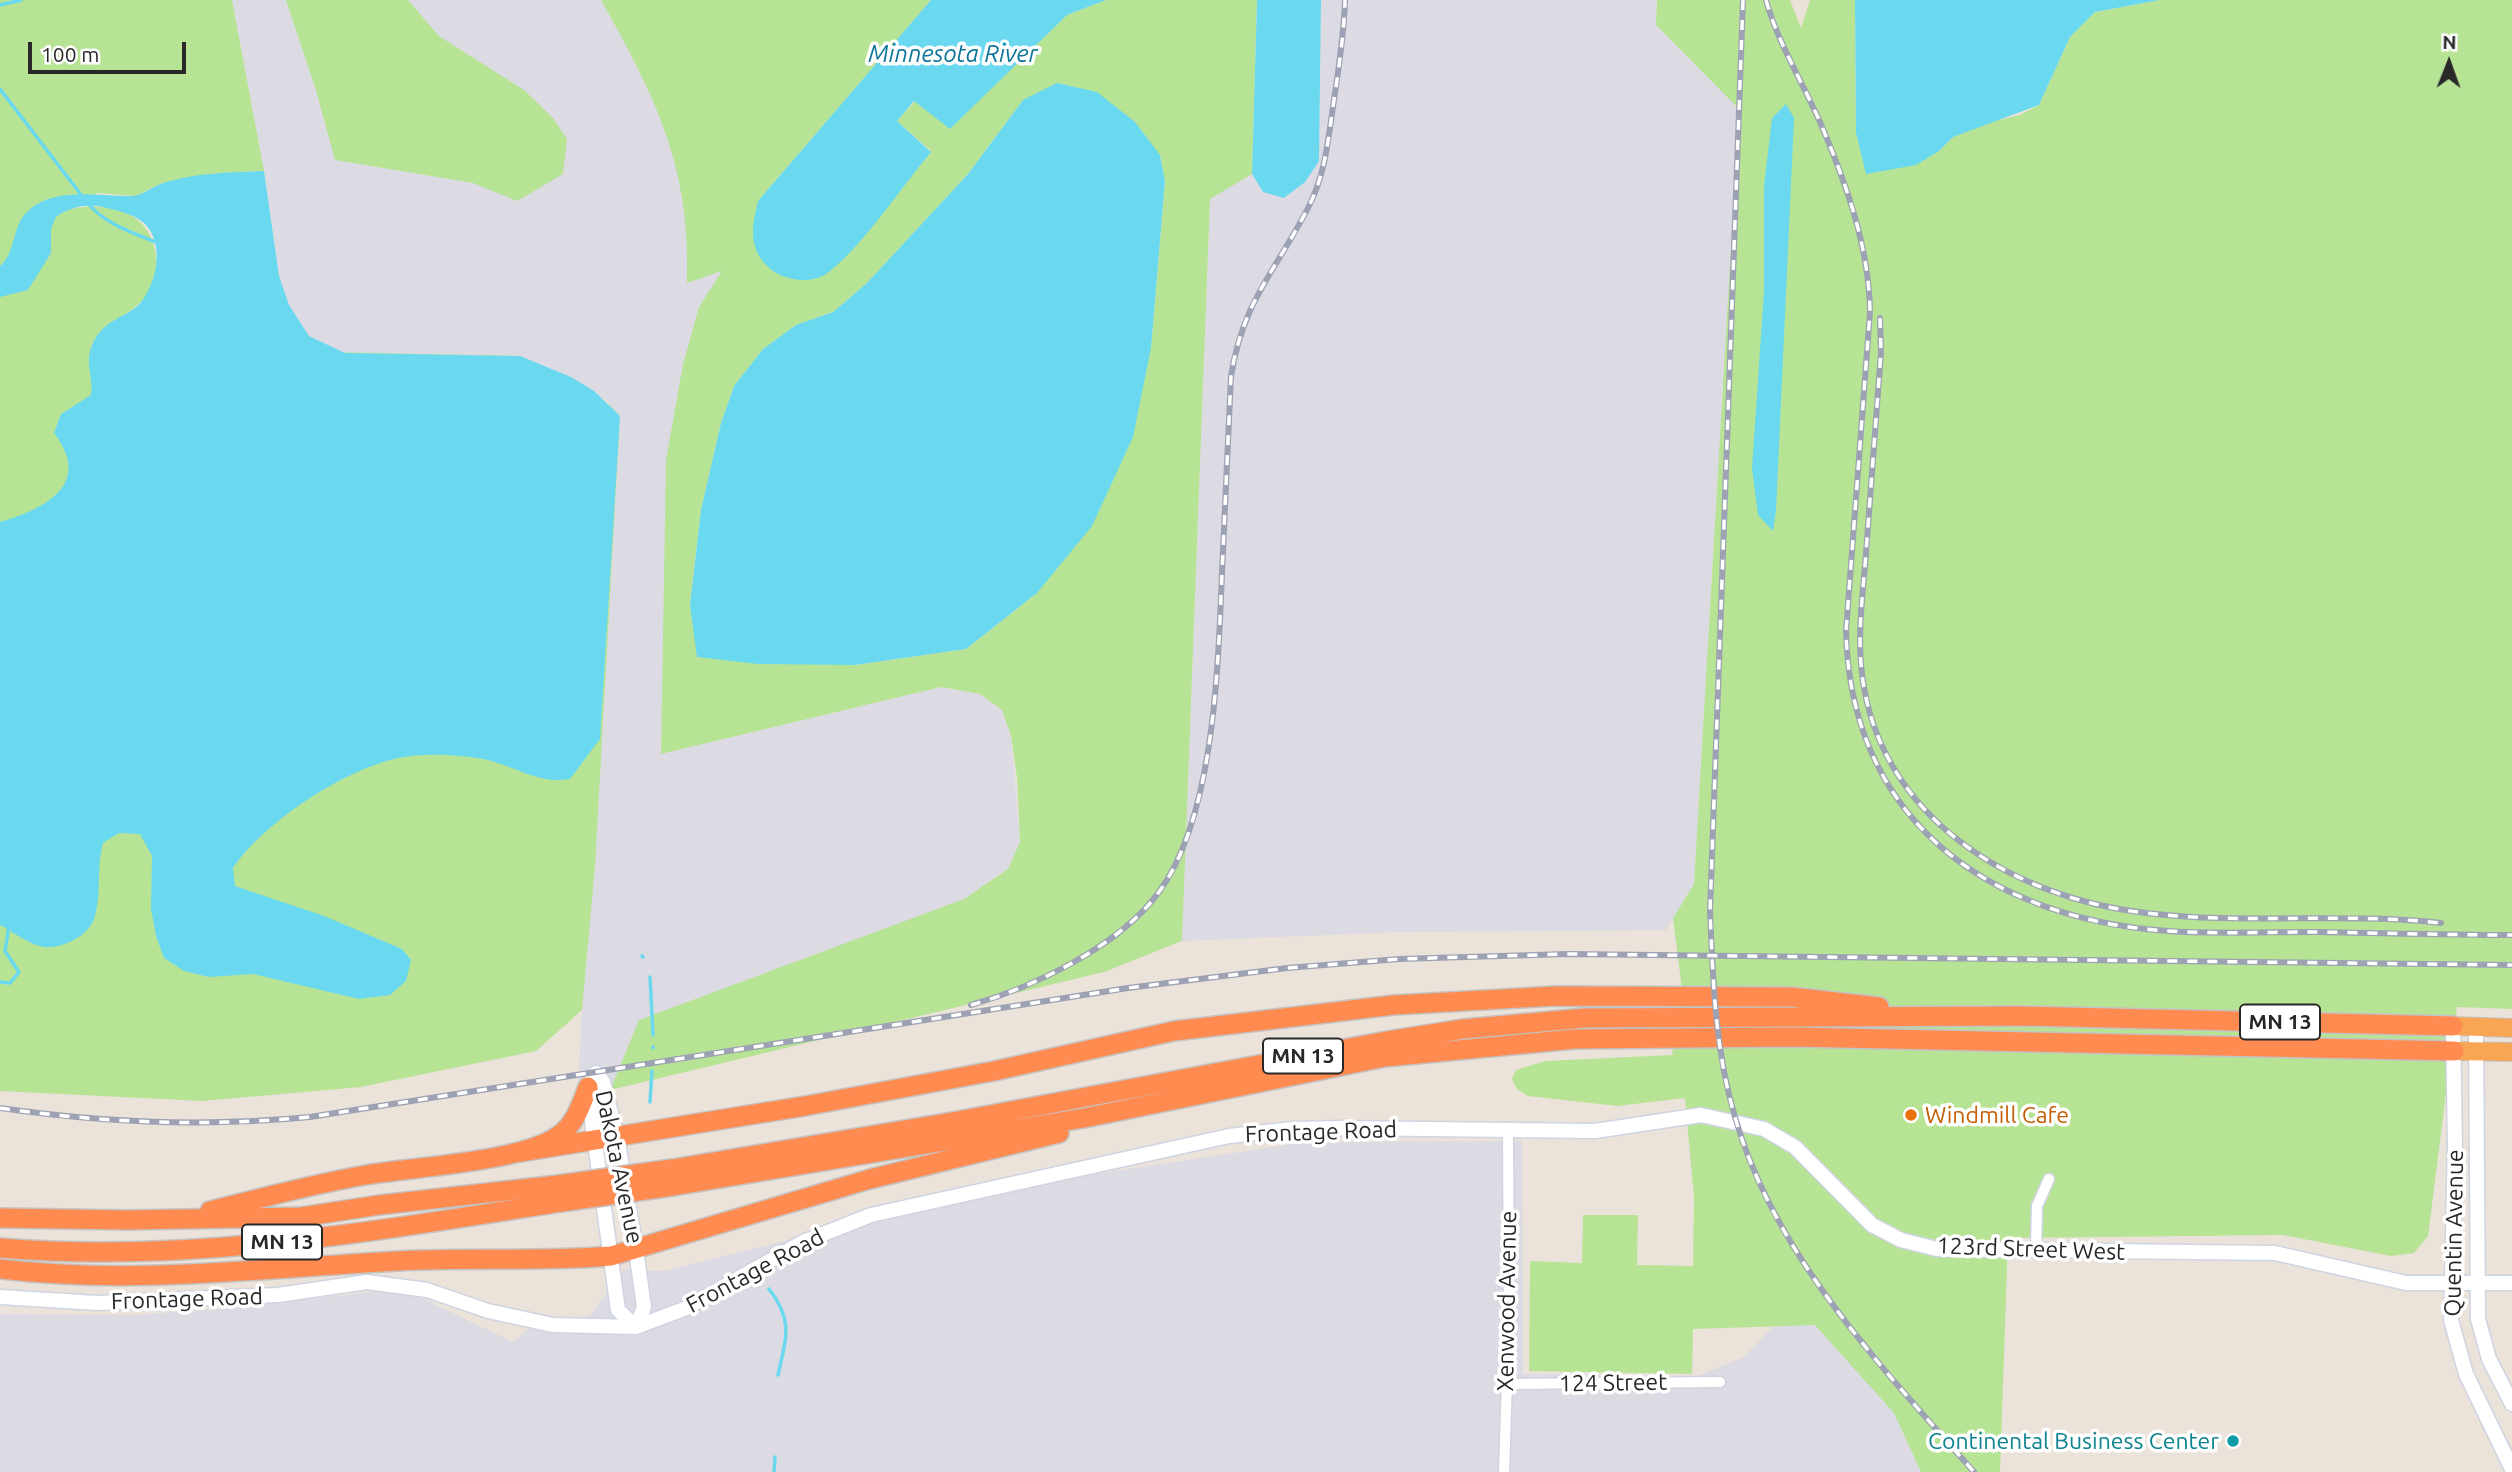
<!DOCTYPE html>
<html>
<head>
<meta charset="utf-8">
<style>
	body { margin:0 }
	#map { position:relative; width:2512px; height:1472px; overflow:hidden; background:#ebe2d9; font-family:Ubuntu,sans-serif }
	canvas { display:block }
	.north { position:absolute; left:2414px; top:28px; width:70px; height:70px; -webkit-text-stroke:5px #fff; paint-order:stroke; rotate:1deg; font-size:19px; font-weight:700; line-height:28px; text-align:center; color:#282828 }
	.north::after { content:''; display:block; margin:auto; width:24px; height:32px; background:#282828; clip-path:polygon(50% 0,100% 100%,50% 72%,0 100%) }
	.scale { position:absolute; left:28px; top:42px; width:158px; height:32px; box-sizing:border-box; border:4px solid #282828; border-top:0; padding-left:9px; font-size:21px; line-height:24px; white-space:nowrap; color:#282828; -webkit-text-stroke:5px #fff; paint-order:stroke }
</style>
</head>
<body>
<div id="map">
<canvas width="2512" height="1472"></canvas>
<div class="north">N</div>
<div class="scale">100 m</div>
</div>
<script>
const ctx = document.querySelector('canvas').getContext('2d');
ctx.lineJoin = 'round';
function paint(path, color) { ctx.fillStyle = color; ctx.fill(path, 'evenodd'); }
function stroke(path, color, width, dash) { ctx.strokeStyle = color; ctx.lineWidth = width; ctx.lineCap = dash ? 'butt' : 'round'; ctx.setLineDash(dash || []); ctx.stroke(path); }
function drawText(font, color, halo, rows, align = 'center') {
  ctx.font = font + ' Ubuntu,sans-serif'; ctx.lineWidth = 7; ctx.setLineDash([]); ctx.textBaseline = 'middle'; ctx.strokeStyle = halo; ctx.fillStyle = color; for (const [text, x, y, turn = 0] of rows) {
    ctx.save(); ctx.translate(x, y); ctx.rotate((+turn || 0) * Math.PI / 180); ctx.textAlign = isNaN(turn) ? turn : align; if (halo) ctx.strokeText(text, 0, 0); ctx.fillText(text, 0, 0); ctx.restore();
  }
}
const industrial = new Path2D(`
	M232 0H931L758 201 661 754 941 687 980 694 1002 710 1011 736 1020 842 1008 869 964 899 610 1090 578 1094 584 962 595 866 609 403 571 377 520 356 345 353 309 336 289 305 279 276 264 171Z
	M1321 0H1657L1656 25 1739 108 1694 884 1666 930 1400 932 1182 941 1210 198 1252 174 1263 192 1319 161Z
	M1522 1141 1523 1374 1698 1376 1744 1357 1772 1328 1810 1321 1864 1362 1893 1411 1921 1472H0V1314L134 1315 217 1309 402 1289 513 1342 540 1318 589 1317 624 1269 664 1271 853 1224 1057 1180 1306 1142Z`);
const green = new Path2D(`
	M0 0H232L264 171 217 173 162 183 136 196 97 193 66 210C89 204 115 205 135 218 161 235 164 283 139 304 119 321 104 321 91 347L520 356C557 372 592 385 620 416L595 866 582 1010 536 1051 361 1087 202 1101 0 1091Z
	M286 0H408L439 36 524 90 553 118 567 139 563 174 517 201 473 183 335 160 315 87Z
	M601 0H931L758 201 931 151 897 121 915 101 1041 37 1067 15 1106 0H1257L1252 174 1210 199 1182 941 1104 972 610 1090 639 1020 964 899 1008 869 1020 842 1017 778 1011 736 1002 710 980 694 941 687 661 754 666 460 683 364 699 307 722 271 687 283C691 167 656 98 601 0ZM1023 100 1160 155 1165 181 1151 348 1037 593 966 649 855 665 690 605 701 510 721 423 734 386 763 349 796 325 833 312 866 284 968 174Z
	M1657 0H1790L1801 28 1810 0H1855L1856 133 1867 174 1939 151 1953 137 1981 124 2020 115 2039 105 2070 37 2095 12 2160 0H2512V1009L2457 1007 2428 1236 2414 1253 2391 1256 2283 1235 2008 1238 2000 1472H1921L1894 1413 1815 1325 1693 1329 1692 1374 1529 1371 1530 1261 1582 1263 1583 1215H1638L1637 1265 1693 1266 1694 1198 1685 1098 1617 1106 1528 1096 1517 1089 1512 1079 1516 1070 1545 1061 1672 1055 1682 990 1673 918 1694 884 1739 109 1656 25Z`);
const water = new Path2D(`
	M931 0H1106L1067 15 950 129 914 101 897 121 931 152C904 184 859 251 826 274 809 285 780 280 767 266 748 246 752 226 758 201Z
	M1257 0H1321L1319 161 1305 182 1284 198 1263 192 1252 174Z
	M1855 0H2160L2095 12 2070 37 2039 105 1953 137 1939 151 1916 165 1866 174 1856 133Z
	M1057 83 1097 92 1135 122 1160 155 1165 181 1151 348 1133 437 1092 526 1037 593 966 649 855 665 758 664 697 657 690 605 701 510 721 423 734 386 763 349 796 325 833 312 866 284 968 174 1023 100Z
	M1786 104 1794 118 1776 511 1773 531 1758 515 1752 468 1764 291V186L1772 118Z
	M264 171 279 276 289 305 309 336 345 353 520 356 571 377 594 391 620 416 600 739 570 779C538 785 514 765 483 759 460 755 427 753 404 757 348 766 264 822 233 868L235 886 324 916 402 949 411 960 406 981 390 995 359 999 253 974 209 977 184 971 164 958 156 936 151 909 152 856 140 834 119 833 103 843C96 868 102 895 94 919 88 936 62 949 44 947 30 945 13 932 0 925V522C46 509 93 484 54 433L61 414 91 395C94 379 85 364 91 348 102 317 128 319 142 301 157 281 164 245 146 225 136 215 120 211 107 208 89 202 70 207 56 217L51 229V253L28 290 0 297V266C17 252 11 225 29 210 57 186 100 197 133 196 143 195 153 186 163 183 195 173 231 172 264 171Z`);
const stream = new Path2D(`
	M0 5 21 0
	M0 89 82 196
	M87 202C104 224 133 233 158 243
	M642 956 643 957
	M650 977 653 1035
	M0 982 10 983 19 972 5 951 9 926
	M653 1048V1047
	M650 1102 652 1071
	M769 1289C794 1321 786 1338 778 1375
	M774 1472 775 1457`);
const minor = new Path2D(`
	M2036 1250 2037 1206 2049 1179
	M1505 1384 1720 1382
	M1504 1472 1509 1318 1508 1130`);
const tertiary = new Path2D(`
	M2453 1026 2455 1147 2451 1320 2466 1374 2512 1469
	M2476 1026 2478 1319 2489 1359 2512 1404
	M596 1073 603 1082 617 1137 636 1250 644 1307 636 1327 618 1310 590 1107 588 1087Z
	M0 1297 97 1303 278 1295 367 1282 427 1290 488 1311 553 1325 636 1327 684 1309 803 1242 871 1215 1229 1136 1293 1129 1341 1128 1595 1131 1701 1115 1764 1129 1795 1147 1872 1225 1901 1240 1937 1249 2275 1253 2406 1283H2512`);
const trunk = new Path2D(`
	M2453 1026 2512 1028
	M2454 1051 2512 1052`);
const motorway = new Path2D(`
	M514 1153 805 1106 994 1071 1174 1031 1394 1005 1556 996 1792 997 1879 1007
	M672 1169 952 1122 1387 1041 1463 1029 1585 1018 2022 1016 2453 1026
	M673 1186 1084 1118 1385 1057 1575 1039 1793 1037 2454 1051
	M210 1211C261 1198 313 1184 366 1175 413 1167 521 1162 558 1136 575 1125 581 1105 588 1087
	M0 1218 127 1220 301 1217 379 1205 558 1185
	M0 1248C188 1264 376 1231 561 1202
	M0 1269C131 1285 267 1268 398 1261 469 1257 540 1262 611 1256L870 1179 1059 1133`);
const rail = new Path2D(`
	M1743 0 1710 911C1713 981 1715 1050 1735 1117 1775 1257 1881 1366 1974 1472
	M1766 0C1778 43 1802 81 1820 122 1846 183 1869 246 1870 312L1846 631C1850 810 1975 910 2145 929 2201 935 2259 932 2315 932 2381 933 2447 935 2512 935
	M1880 318 1881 352C1876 419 1871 486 1866 553 1863 593 1857 634 1862 674 1879 818 2013 898 2146 913 2244 925 2343 912 2441 923
	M971 1005C1034 987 1120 946 1159 892 1215 815 1218 665 1222 573 1225 507 1228 442 1231 376 1243 301 1275 272 1308 208 1326 173 1328 139 1334 100 1339 67 1344 34 1345 0
	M0 1108C104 1123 205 1127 310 1117L1128 988 1287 968 1399 959 1568 954 2512 965`);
const motorwayBridge = new Path2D(`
	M558 1185 672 1169
	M561 1202 673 1186`);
const markers = [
	[1911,1115,7,"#e8710a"],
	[2233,1441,7,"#0f9aa8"]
];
const shields = [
	[2280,1022,80],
	[1303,1056,80],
	[282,1242,80]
];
const shieldNames = [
	["MN 13",2280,1022],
	["MN 13",1303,1056],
	["MN 13",282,1242]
];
const foodNames = [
	["Windmill Cafe",1925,1115]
];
const streetNames = [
	["Frontage Road",1321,1132,-2],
	["Dakota Avenue",619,1167,78],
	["Quentin Avenue",2454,1233,-89],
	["123rd Street West",2031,1249,2],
	["Frontage Road",755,1271,-28],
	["Frontage Road",187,1299,-2],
	["Xenwood Avenue",1507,1301,-89],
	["124 Street",1613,1383,-1]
];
const cultureNames = [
	["Continental Business Center",2219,1441]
];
const waterNames = [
	["Minnesota River",953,54]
];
paint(industrial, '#dcdae3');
paint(green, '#b7e395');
paint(water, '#6ad9f0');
stroke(stream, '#6ad9f0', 3.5);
stroke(minor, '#cfd4e2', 13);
stroke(tertiary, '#cfd4e2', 17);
stroke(trunk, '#c3c3c3', 20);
stroke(motorway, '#c3c3c3', 22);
stroke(minor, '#fff', 10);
stroke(tertiary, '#fff', 14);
stroke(trunk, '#f8a554', 18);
stroke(motorway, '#ff8b51', 19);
stroke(rail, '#9ca2b3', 6);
stroke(rail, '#fff', 3.5, [10]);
stroke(motorwayBridge, '#c3c3c3', 22, []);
stroke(motorwayBridge, '#ff8b51', 19);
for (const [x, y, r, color] of markers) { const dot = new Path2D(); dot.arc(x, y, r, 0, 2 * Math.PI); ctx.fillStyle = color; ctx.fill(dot); stroke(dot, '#fff', 2.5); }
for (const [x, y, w] of shields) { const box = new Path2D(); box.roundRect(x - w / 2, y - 17.5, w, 35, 5); ctx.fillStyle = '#fff'; ctx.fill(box); stroke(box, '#282828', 2); }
drawText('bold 21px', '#282828', null, shieldNames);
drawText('23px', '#c56008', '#fff', foodNames, 'left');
drawText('23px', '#282828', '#fff', streetNames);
drawText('23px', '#0d838f', '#fff', cultureNames, 'right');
drawText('italic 24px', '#0b7699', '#fff', waterNames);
</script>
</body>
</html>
